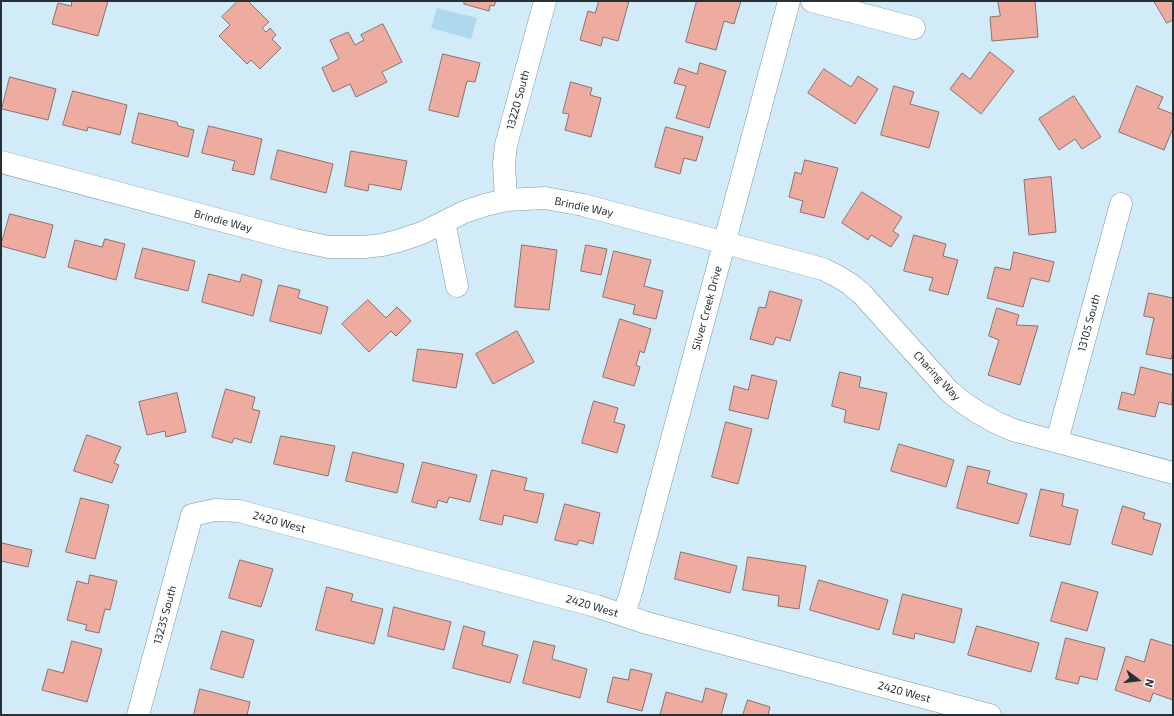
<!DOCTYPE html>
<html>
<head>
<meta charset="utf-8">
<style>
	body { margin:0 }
	#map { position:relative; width:1174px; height:716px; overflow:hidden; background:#d1ebf8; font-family:"Exo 2",sans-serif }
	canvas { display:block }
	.frame { position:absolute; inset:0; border:2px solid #263035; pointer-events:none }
	.north { position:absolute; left:1118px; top:660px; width:40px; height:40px; -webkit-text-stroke:3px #fff; paint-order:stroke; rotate:105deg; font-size:11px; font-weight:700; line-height:16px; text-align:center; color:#263035 }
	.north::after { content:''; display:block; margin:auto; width:14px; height:18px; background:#263035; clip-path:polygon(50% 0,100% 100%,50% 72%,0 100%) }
</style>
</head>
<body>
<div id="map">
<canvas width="1174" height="716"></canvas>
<div class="frame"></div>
<div class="north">N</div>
</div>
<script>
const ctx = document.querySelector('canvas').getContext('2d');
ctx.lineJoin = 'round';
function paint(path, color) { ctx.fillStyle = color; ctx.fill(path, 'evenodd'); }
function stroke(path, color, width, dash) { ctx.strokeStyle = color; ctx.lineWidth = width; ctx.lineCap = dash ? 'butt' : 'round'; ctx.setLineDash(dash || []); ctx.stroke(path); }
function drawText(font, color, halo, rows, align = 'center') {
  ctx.font = font + ' "Exo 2",sans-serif'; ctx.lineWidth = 4; ctx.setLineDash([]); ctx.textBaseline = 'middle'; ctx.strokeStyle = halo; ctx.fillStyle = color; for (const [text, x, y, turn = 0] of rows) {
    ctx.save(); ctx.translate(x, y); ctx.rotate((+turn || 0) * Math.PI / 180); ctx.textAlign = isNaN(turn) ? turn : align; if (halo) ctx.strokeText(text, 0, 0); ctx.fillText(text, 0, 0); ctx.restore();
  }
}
const green = new Path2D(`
	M437 8 477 18 471 39 431 28Z`);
const building = new Path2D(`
	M72 1H108L98 36 52 24 58 3 71 6Z
	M238 1H248L269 22 262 28 266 32 270 28 276 35 272 39 281 48 260 69 251 60 247 64 219 36 230 25 222 17Z
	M465 1H496L494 6 490 5 489 11 464 4Z
	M599 1H629L618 41 603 37 601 46 580 40 588 11 595 13Z
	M697 1H741L734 24 724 21 716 50 686 42Z
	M998 1H1035L1038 37 992 41 990 17 1000 16Z
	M1154 1H1173V20L1167 23Z
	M383 24 402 62 382 72 387 82 356 97 350 84 333 92 322 68 339 59 330 40 348 32 355 45 364 40 361 35Z
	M990 52 1014 71 981 114 950 89 962 73 970 79Z
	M443 54 480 63 475 82 467 81 458 117 429 110Z
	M700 63 726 71 709 128 676 118 686 86 674 83 679 68 697 74Z
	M824 69 851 87 858 76 878 89 855 124 808 93Z
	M10 77 56 89 48 120 2 109Z
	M571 82 592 88 590 95 601 98 591 137 565 130 569 114 563 113Z
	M894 86 914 92 910 104 939 112 929 148 881 135Z
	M1137 86 1163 97 1158 108 1173 114V128L1164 150 1119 132Z
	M73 91 127 105 120 135 88 127 87 131 63 125Z
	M1074 96 1101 137 1082 149 1075 139 1059 150 1039 119Z
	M139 113 177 122 178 126 194 130 188 157 132 143Z
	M209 126 262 139 254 175 232 170 235 161 202 153Z
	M666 127 703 137 696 161 684 158 680 174 655 167Z
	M278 150 333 164 326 193 271 179Z
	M351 151 407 161 401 190 369 184 368 191 345 186Z
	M805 160 838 168 824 218 800 212 803 201 789 197 795 172 801 174Z
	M1051 177 1056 232 1029 235 1024 180Z
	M862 192 902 217 893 231 899 235 891 247 871 235 868 240 842 223Z
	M10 214 53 225 45 258 1 246Z
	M914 235 946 244 943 256 958 260 948 295 929 290 933 278 904 271Z
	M105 239 125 244 116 280 68 267 75 240 102 247Z
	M522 245 557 250 549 310 515 307Z
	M586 245 607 249 601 275 581 271Z
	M143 248 195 261 188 291 135 278Z
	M614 251 651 260 644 286 663 291 656 319 633 314 635 305 603 297Z
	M1014 252 1054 262 1049 282 1031 278 1023 307 987 298 995 267 1010 270Z
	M209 274 240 282 242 274 262 280 253 316 202 302Z
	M279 285 300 290 298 298 328 307 321 334 270 321Z
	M770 291 802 300 790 341 776 337 773 345 750 339 759 307 765 308Z
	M1149 293 1173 298V352L1171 359 1146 354 1154 318 1144 316Z
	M368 300 386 318 397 307 411 321 396 336 391 331 369 352 342 324Z
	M997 308 1019 315 1016 325 1038 326 1020 385 988 375 999 340 989 336Z
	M620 319 651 329 644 353 640 351 636 365 640 367 634 386 603 377Z
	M517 331 534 362 493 384 476 354Z
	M418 349 463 354 456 388 413 381Z
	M1141 367 1173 375 1172 405 1159 402 1155 417 1118 409 1122 392 1134 395Z
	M840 372 861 377 859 387 887 393 879 430 844 422 846 410 832 406Z
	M752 375 777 381 768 419 729 410 734 386 748 390Z
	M226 389 255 397 252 409 260 411 251 443 234 438 232 443 212 437Z
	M177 393 186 432 166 437 165 431 147 435 139 402Z
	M594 401 618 408 614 422 625 425 617 453 582 443Z
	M726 422 752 429 738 484 712 477Z
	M87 435 121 447 114 463 119 465 112 483 74 471Z
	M281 436 335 446 328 476 274 464Z
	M899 444 954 460 946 487 891 471Z
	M353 452 404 464 397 493 346 481Z
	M423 462 477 475 470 502 449 497 447 503 438 500 436 508 412 502Z
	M968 466 990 471 987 483 1027 494 1018 524 957 508Z
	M492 470 527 478 524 490 544 494 537 523 504 515 502 525 480 520Z
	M1041 489 1064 494 1062 506 1078 510 1070 545 1030 536Z
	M81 498 109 505 95 559 66 552Z
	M565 504 600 513 593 544 579 540 577 545 555 540Z
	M1123 506 1145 513 1143 519 1161 524 1152 555 1112 544Z
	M2 543 32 550 28 567 1 561Z
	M681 552 737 566 730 593 675 579Z
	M748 557 806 566 799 609 778 606 779 596 743 590Z
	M240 560 273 569 261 607 229 598Z
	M90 575 117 581 110 610 105 609 99 633 85 630 87 625 67 620 77 581 88 584Z
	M819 580 888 600 879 630 810 610Z
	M1062 582 1098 592 1087 631 1051 621Z
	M327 587 353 594 351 601 383 609 374 644 316 630Z
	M903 594 962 609 954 643 915 633 914 639 893 634Z
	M394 607 451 622 444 650 388 636Z
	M464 626 485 632 482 645 518 655 510 683 453 668Z
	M977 626 1039 643 1031 672 968 655Z
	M222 631 254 640 243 678 211 669Z
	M1066 638 1105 648 1097 680 1080 676 1078 684 1056 679Z
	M1151 639 1173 646V700L1153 693 1150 702 1115 690 1126 656 1144 662Z
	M72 641 102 649 87 702 42 690 48 669 63 673Z
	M534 641 555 646 552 659 587 669 580 698 523 683Z
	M631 669 652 674 642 711 607 702 613 677 628 680Z
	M706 688 727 694 721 715H660L666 692 702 702Z
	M200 689 250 702 247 715H194Z
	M748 700 770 707 768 715H743Z`);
const minor = new Path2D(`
	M812 1 914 28
	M1 162 295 240 329 247H364L382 245 398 241 422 233 464 212 485 205 506 200 545 198 583 205 823 269 837 276 850 284 862 294 949 391C968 408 988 420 1013 430L1173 473
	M506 200 504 164 506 145 545 1
	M444 222 457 286
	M1057 441 1121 204
	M623 615 630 596 789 1
	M138 715 192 515 215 510 239 511 596 606 647 623 990 715`);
const streetNames = [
	["13220 South",518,100,-75],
	["Brindie Way",584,207,12],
	["Brindie Way",223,221,15],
	["Silver Creek Drive",707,308,-75],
	["13105 South",1089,323,-75],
	["Charing Way",937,376,47],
	["2420 West",279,522,15],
	["2420 West",592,606,16],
	["13235 South",165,615,-75],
	["2420 West",904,692,15]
];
paint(green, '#aed8ee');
paint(building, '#eeaca0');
stroke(building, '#8a706b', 1);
stroke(minor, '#7f98a4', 23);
stroke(minor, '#fff', 22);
drawText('11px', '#263035', '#fff', streetNames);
</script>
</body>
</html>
